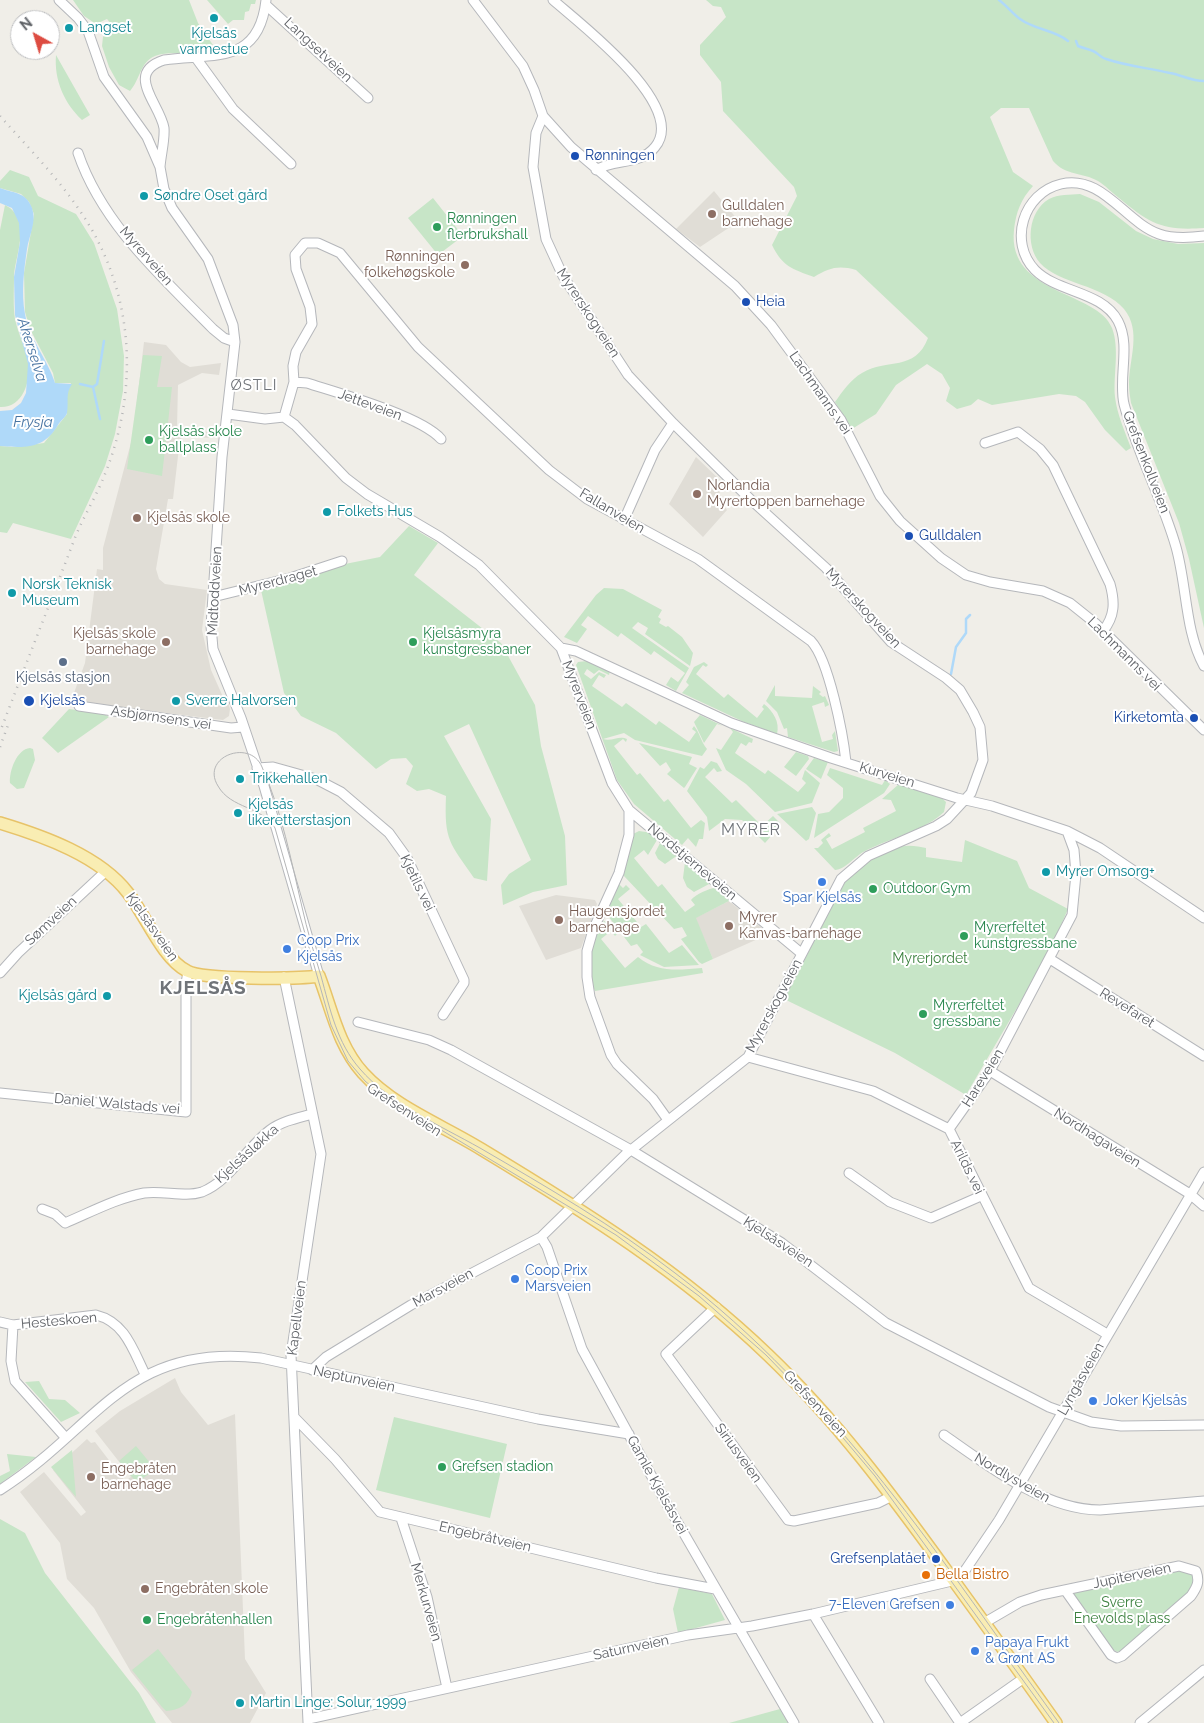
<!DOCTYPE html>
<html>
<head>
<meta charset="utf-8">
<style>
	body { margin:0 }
	#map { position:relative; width:1204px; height:1723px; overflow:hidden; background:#f0eee8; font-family:Raleway,sans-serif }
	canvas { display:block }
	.north { position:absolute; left:10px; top:10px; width:50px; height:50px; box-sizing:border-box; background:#fff; border:1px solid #bfc0c2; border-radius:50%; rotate:321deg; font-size:14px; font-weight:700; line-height:20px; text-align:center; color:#5f6267 }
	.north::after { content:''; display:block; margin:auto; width:18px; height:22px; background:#dd4c41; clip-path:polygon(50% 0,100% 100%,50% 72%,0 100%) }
</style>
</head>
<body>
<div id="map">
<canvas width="1204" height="1723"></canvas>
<div class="north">N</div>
</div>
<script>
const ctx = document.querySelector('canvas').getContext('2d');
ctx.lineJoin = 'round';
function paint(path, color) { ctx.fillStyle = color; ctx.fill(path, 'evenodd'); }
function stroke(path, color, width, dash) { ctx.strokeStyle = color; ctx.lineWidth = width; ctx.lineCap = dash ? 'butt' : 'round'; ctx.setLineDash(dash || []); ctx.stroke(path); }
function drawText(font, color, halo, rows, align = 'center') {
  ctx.font = font + ' Raleway,sans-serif'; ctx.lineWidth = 4; ctx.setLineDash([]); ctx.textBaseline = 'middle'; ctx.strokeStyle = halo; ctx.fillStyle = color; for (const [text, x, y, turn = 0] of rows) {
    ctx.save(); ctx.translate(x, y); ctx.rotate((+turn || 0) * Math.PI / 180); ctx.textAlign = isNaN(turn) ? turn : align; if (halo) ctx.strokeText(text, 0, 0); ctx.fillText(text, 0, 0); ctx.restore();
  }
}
const education = new Path2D(`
	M714 191 737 219 730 227 700 247 676 229Z
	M144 342 166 345 181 362 190 367 221 363 219 375 202 373 178 385 177 428 185 431 218 432V438L184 437 180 439 173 499H168L156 569 159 579 165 584 207 590 202 630 211 670 223 697 227 700 230 709 229 716 223 720 71 701 85 663 97 569 103 570V548L133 435Z
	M696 457 722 482 718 485 721 490 717 498 727 510 703 537 669 504Z
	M556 895 595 900 597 904 581 948 546 960 519 906Z
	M729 901 769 934 713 959 695 918Z
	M175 1378 181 1392 208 1425 235 1414 245 1659 266 1693 250 1723H172L131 1672 94 1608 67 1579 60 1543 20 1492 44 1472 81 1516 86 1512 53 1470 87 1439 91 1443 95 1442 125 1481 131 1477 95 1431 120 1411Z`);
const green = new Path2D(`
	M73 0H189L198 23 213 45C198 60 174 49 155 56 140 62 140 80 130 91L119 85 109 67 102 46 103 37 112 25 107 19 96 24 84 16Z
	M207 0H256L255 4H251L249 11 245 12 244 20H233L228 24Z
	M706 0H1204V228C1163 231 1150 224 1119 198 1112 193 1105 185 1098 181 1082 172 1066 176 1053 161L1029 108H1001L990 117 1013 172 1033 186C1021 199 1016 212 1014 230 1007 295 1098 291 1112 328 1120 349 1113 375 1115 397 1117 414 1125 432 1131 448L1126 451 1105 430 1085 402 1076 396 1059 394 992 405 978 399 971 405 957 409 946 401 950 388 942 374 927 364 896 385 876 414 852 429 835 402C842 392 851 379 862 373 887 358 915 372 928 338L856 270C838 265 829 268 814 277 792 269 782 266 772 245L797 196 794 187 723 111 721 82 700 55V45L726 17 721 7 713 6Z
	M56 55 90 115 82 120C64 103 54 80 56 55Z
	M10 170 29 177 38 196 76 214 94 243 117 309 124 356 123 391 115 434 105 466 71 539 13 523 7 533 0 532V446L14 447 44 443 67 414 66 395 71 383H55L53 373 30 329 25 312 24 273 34 214 29 202 21 194 0 188V181Z
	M1080 194 1099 202 1136 231 1153 239 1178 244 1204 243V628L1189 559 1179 523 1131 403C1130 397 1129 390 1129 384 1129 359 1142 331 1124 309 1104 285 1059 284 1040 263 1025 246 1028 211 1049 199 1058 194 1070 195 1080 194Z
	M433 198 463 236 438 255 408 218Z
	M5 205C33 219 15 255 14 277 14 290 13 306 15 319 18 334 26 348 28 363 31 383 22 408 0 407V230Z
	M143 355 162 356 157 387H172L162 476 127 469Z
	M409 526 438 543 414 575 501 643 535 705 541 746 565 836 567 885 533 892 503 905 501 885 509 874 531 860 469 724 444 736 491 819 487 881 474 878C450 843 444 841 446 796L429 789 417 791 406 784 413 766 406 758 391 759 376 769 336 733 301 716 284 693 261 590 345 564 380 557Z
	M604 588 623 589 662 610 658 617 661 619 659 623 666 627 668 626 682 637 693 653 690 666 645 634 648 628 638 622 632 628 689 668 676 691 666 685 671 677 678 682 685 673 654 651 651 655 621 633 618 637 588 616 581 625 587 629 577 643 564 637 596 595Z
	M587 661 610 671 609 675 599 670 594 674 587 669 584 674 591 679 599 672 606 675 604 678 599 675 592 686 622 707 626 703 656 725 659 721 689 742 696 732 692 729 694 726C700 733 701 742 707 749L702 756 635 740 624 733 603 739C612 742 619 735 627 739L626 742 623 739 614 746 637 775 640 773 664 802 668 799 691 828 701 820 705 823 703 839H699L696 847 688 838 682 845 634 804 617 780 576 665 578 662Z
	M704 662 708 665 706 667 703 665 696 674 724 698 728 694 757 718 764 709 762 707 764 704C773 711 780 722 777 734L744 722 682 693 689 685 686 682 694 667Z
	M775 685V696L812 698 813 686 821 692 819 694 823 697 825 696 829 705 825 707 824 702 812 706 822 742 833 739 832 735 835 731 838 751 834 752 788 737 787 728 784 729 777 712 766 701Z
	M69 709 104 714 109 717 58 753 42 738Z
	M700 715 723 726 717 724 704 743 694 722Z
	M730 728 753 739 752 743 749 742 746 746 741 743 735 753 765 774 768 770 798 792 806 783 802 779 805 770 820 783 812 803 775 812 746 784 726 770 716 748 721 750 733 732Z
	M639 743 692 757 689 764 697 768 685 787 684 788 667 774 671 770 666 762 660 766Z
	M30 748 33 749 35 760 24 788 17 789 10 783C9 771 17 749 30 748Z
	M796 752 808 756 809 759 796 776 784 767Z
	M814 758 828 762 821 779 806 769Z
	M711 761 717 763 722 771 717 772 714 768 705 777 732 803 736 800 762 826 773 816 780 823V826L765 843 742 820 725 819 709 831 707 817 687 791 700 767 704 769Z
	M830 768 882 785 885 780 890 784 884 793 814 838 818 814 829 812 843 798V788L827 775Z
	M899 784 941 797 946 802 944 812C927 829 889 839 867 850 857 854 845 870 835 870L814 848H818L823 843 821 840 829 833 831 836 826 839 832 849 865 832 863 828 896 811 891 800 882 799Z
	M812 807 816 813 809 839 806 841 777 814Z
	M639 831 653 833 657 840 648 855 644 850 634 858 658 887 662 884 685 912 695 905 691 900C696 894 708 889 717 887L729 899V901L696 918 713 959 702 964 699 962 681 939 687 936 682 927 674 929 624 876 623 873 633 834Z
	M965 840 1017 861 1029 888 1068 909 1049 953 966 1095 895 1053 784 999 845 882C857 868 887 846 906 846 912 845 920 847 926 848V857L962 862Z
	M661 841 678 855 665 864 658 859 655 853Z
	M685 862 711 883 694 892 687 887 683 878Z
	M618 883 623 888 626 885 630 889 618 899 641 927 646 924 669 953 682 945 699 965 664 967 640 955 643 952 637 944 631 946 605 912Z
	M605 921 617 934 615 936 611 931 601 939 625 968 638 957C658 973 678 970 702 968L703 973 595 991C585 971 592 943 600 923Z
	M39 1381 49 1399 65 1400 80 1413 61 1422 25 1382Z
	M394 1417 507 1444 490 1518 376 1490Z
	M136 1446 155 1469 137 1483 119 1461Z
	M72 1450 76 1497 51 1467Z
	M7 1454 36 1457 0 1484V1476L10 1471Z
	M0 1519 25 1533 45 1573 139 1693 156 1723H0Z
	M1177 1568 1192 1573 1195 1580 1192 1590 1124 1650 1118 1652 1111 1649 1072 1598 1071 1591Z
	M679 1587 712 1594 725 1620 678 1633 673 1609Z
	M158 1649 192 1692C189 1705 179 1710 166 1711L162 1707 132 1670Z
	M780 1709 788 1723H729Z`);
const water = new Path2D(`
	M0 188C11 193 26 191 32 208 37 221 29 236 27 249 24 270 21 293 25 314 29 338 48 360 55 383L72 384C65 394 69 401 67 413 66 417 60 421 58 425 44 449 26 448 0 446V411L12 410 21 403 26 393 28 364 15 315 14 277 20 242 19 223 12 208 0 203Z`);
const stream = new Path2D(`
	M999 0C1007 6 1013 14 1020 19 1035 30 1055 30 1068 41
	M1076 41 1078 46C1083 48 1088 49 1093 51 1098 53 1101 58 1106 59 1127 66 1148 68 1170 73 1182 75 1191 81 1204 81
	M80 384 93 387
	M93 387 97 384 104 341
	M93 387 100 419
	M951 674 956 647 966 633V619L970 615`);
const minor = new Path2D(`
	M59 0 78 18 88 31 104 77 147 137 160 167 164 189 172 208 208 259 233 325 235 342 222 457 211 626 213 649 241 718 264 786 319 976
	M473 0 523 66 534 90 543 116 571 147 735 286 771 325 841 420 880 496 900 521 941 558 966 575 990 582 1043 591 1070 603 1095 623 1204 730
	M553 0C579 23 689 106 655 147 641 165 614 159 596 170
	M266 5 368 98
	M196 58 233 109 291 164
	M78 153C102 224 162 277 213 329L224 338 235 342
	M160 167C161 154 165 140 164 128 160 104 124 73 164 60 212 53 259 66 266 0
	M1204 236C1189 238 1173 239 1159 234 1125 222 1102 174 1061 184 1023 193 1008 242 1035 270 1058 293 1102 291 1118 321 1131 346 1118 377 1124 404 1137 453 1162 498 1176 547 1187 586 1185 632 1204 666
	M294 382 307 383C338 393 421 416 441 439
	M228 414 265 419 284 417 295 425 346 478 367 494 440 537 479 565 561 648 612 783 629 810V835L619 873 593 930 587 951V977L590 997 611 1055 617 1064 653 1099 668 1120
	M284 417 294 382 293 366 296 352 312 324 310 307 296 269 295 255 305 243H318L340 253 418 347 549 470 587 499 698 559 811 641C829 660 843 734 846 762
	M985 443 1018 432 1040 449 1053 465 1110 584C1115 602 1115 616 1103 631
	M624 520 655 450 673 423
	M213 597 290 578 342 561
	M561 648 576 651 731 723 831 758 957 798 992 806 1067 831 1100 848 1204 918
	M79 706 231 728 243 727
	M257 768 273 767 316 779 341 792 389 833 407 858 464 980V983L443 1015
	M629 810 801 953
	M1050 959 1204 1056
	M0 973 18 953 105 872
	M284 977 321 1154 291 1355 308 1722
	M358 1022 429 1040 451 1050 631 1150 782 1243 886 1323 1049 1407 1091 1422 1121 1426 1204 1425
	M748 1057 873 1091 949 1129 1029 1288 1107 1334
	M990 1071 1190 1194 1204 1206
	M0 1093 186 1112V983L188 972
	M949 1129 990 1071 1072 915 1076 874 1074 850 1067 831
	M849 1173 890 1202 931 1218 981 1196
	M42 1209 55 1214 65 1223C91 1212 117 1198 144 1193 163 1190 184 1198 202 1192 230 1181 246 1148 270 1130 282 1121 298 1118 312 1114
	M541 1237 547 1247 582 1349 668 1506 794 1723
	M716 1307 666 1354 788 1520 794 1521 878 1503 892 1496
	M0 1322 13 1325
	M312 1370 326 1357 411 1305 541 1237 626 1154 748 1057 841 879 868 856 936 826 947 819 971 793 983 760 980 727 973 712 960 690 946 678 891 642 826 568 750 499 673 423 628 375 563 276 546 239 533 167 536 133 543 116
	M295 1418 335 1459 380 1512 656 1578 715 1589
	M944 1435C988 1466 1045 1510 1100 1510L1204 1501
	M65 1437 15 1381 11 1361 13 1325 96 1315C125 1322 133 1350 145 1374
	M0 1490C98 1428 125 1342 261 1358L538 1419 629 1434
	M401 1518 427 1597 447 1688
	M813 1614 879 1723
	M984 1623 1020 1602 1041 1595 1179 1566 1196 1571C1200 1582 1197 1587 1191 1596L1122 1656 1117 1658 1111 1655 1065 1590
	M930 1679 960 1723
	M309 1719 688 1635 752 1626 813 1614 956 1580 966 1569 999 1520 1204 1172
	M960 1723 1024 1678
	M1140 1723 1204 1670`);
const major = new Path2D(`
	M0 823C43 836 100 856 128 893 146 916 162 958 187 971 203 980 298 979 319 976
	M319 976C332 1010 338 1045 363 1073 394 1107 442 1125 481 1149 582 1210 682 1272 768 1355 836 1420 891 1494 946 1570 983 1621 1020 1672 1056 1723`);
const tram = new Path2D(`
	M1054 1723 875 1476 823 1414 766 1355 699 1296 616 1235 378 1092 365 1081 348 1061 331 1025 275 828C262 806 231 809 218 786 200 757 250 738 262 767 282 812 291 860 302 907 307 930 314 953 321 976 330 1009 337 1043 360 1069 389 1103 441 1126 480 1148 547 1187 614 1226 675 1273 837 1396 942 1561 1059 1723`);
const rail = new Path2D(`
	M0 116C32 152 68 188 92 230 135 306 137 394 105 474 97 495 85 514 76 535 51 601 25 666 0 732
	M0 747 8 725`);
const markers = [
	[214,18,5,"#0f9aa8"],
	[69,28,5,"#0f9aa8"],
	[575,156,5,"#1a4fb4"],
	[144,196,5,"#0f9aa8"],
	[712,214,5,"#8d6e63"],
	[437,227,5,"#2e9e5b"],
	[465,265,5,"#8d6e63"],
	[746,302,5,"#1a4fb4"],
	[149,440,5,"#2e9e5b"],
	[697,494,5,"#8d6e63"],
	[327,512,5,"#0f9aa8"],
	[137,518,5,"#8d6e63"],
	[909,536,5,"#1a4fb4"],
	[12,593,5,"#0f9aa8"],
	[166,642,5,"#8d6e63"],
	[413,642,5,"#2e9e5b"],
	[63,662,5,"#5c6f8a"],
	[29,701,6,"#1a4fb4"],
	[176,701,5,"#0f9aa8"],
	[1194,718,5,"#1a4fb4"],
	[240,779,5,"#0f9aa8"],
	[238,813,5,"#0f9aa8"],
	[1046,872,5,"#0f9aa8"],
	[822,882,5,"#3f7fe0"],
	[873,889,5,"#2e9e5b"],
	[559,920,5,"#8d6e63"],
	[729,926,5,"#8d6e63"],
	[964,936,5,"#2e9e5b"],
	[287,949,5,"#3f7fe0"],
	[107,996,5,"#0f9aa8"],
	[923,1014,5,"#2e9e5b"],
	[515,1279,5,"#3f7fe0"],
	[1093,1401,5,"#3f7fe0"],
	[442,1467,5,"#2e9e5b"],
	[91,1477,5,"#8d6e63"],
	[936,1559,5,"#1a4fb4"],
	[926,1575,5,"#e8710a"],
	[145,1589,5,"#8d6e63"],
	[950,1605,5,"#3f7fe0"],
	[147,1620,5,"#2e9e5b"],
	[975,1651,5,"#3f7fe0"],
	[240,1703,5,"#0f9aa8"]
];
const cultureNames = [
	["Langset",79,28],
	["Kjelsås",214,34,"center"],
	["varmestue",214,50,"center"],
	["Søndre Oset gård",154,196],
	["Folkets Hus",337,512],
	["Norsk Teknisk",22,585],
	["Museum",22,601],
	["Sverre Halvorsen",186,701],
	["Trikkehallen",250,779],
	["Kjelsås",248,805],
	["likeretterstasjon",248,821],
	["Myrer Omsorg+",1056,872],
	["Kjelsås gård",97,996,"right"],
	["Martin Linge: Solur, 1999",250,1703]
];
const streetNames = [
	["Langsetveien",318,50,43],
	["Myrerveien",146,256,49],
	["Myrerskogveien",588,313,57],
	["Lachmanns vei",820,393,55],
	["Jetteveien",370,405,20],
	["Grefsenkollveien",1146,462,69],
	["Fallanveien",612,511,31],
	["Myrerdraget",278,581,-15],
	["Midtoddveien",215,591,-87],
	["Myrerskogveien",863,608,47],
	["Lachmanns vei",1124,654,45],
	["Myrerveien",579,695,69],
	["Asbjørnsens vei",161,718,8],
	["Kurveien",887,775,17],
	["Nordstjerneveien",692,862,40],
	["Kjetils vei",417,883,64],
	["Sømveien",51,921,-43],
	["Kjelsåsveien",152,927,55],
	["Myrerskogveien",774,1006,-62],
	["Revefaret",1127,1008,32],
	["Hareveien",983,1078,-58],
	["Daniel Walstads vei",117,1104,5],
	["Grefsenveien",404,1110,33],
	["Nordhagaveien",1097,1138,32],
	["Kjelsåsløkka",247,1154,-42],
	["Arilds vei",967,1167,64],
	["Kjelsåsveien",778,1242,33],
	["Marsveien",443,1288,-28],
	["Kapellveien",297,1318,-83],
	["Hesteskoen",59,1321,-5],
	["Neptunveien",354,1379,12],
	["Lyngåsveien",1081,1379,-61],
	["Grefsenveien",815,1404,47],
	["Siriusveien",738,1453,54],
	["Nordlysveien",1012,1478,30],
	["Gamle Kjelsåsvei",657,1485,61],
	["Engebråtveien",485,1537,13],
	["Jupiterveien",1132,1576,-12],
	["Merkurveien",426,1602,74],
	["Saturnveien",631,1648,-12]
];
const transitNames = [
	["Rønningen",585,156],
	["Heia",756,302],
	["Gulldalen",919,536],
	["Kjelsås",40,701],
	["Kirketomta",1184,718,"right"],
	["Grefsenplatået",926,1559,"right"]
];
const educationNames = [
	["Gulldalen",722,206],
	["barnehage",722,222],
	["Rønningen",455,257,"right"],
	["folkehøgskole",455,273,"right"],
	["Norlandia",707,486],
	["Myrertoppen barnehage",707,502],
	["Kjelsås skole",147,518],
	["Kjelsås skole",156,634,"right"],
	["barnehage",156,650,"right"],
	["Haugensjordet",569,912],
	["barnehage",569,928],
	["Myrer",739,918],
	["Kanvas-barnehage",739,934],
	["Engebråten",101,1469],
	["barnehage",101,1485],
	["Engebråten skole",155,1589]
];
const leisureNames = [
	["Rønningen",447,219],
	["flerbrukshall",447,235],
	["Kjelsås skole",159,432],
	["ballplass",159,448],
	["Kjelsåsmyra",423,634],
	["kunstgressbaner",423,650],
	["Outdoor Gym",883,889],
	["Myrerfeltet",974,928],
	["kunstgressbane",974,944],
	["Myrerfeltet",933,1006],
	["gressbane",933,1022],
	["Grefsen stadion",452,1467],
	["Engebråtenhallen",157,1620]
];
const serviceNames = [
	["Kjelsås stasjon",63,678]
];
const shopNames = [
	["Spar Kjelsås",822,898,"center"],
	["Coop Prix",297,941],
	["Kjelsås",297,957],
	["Coop Prix",525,1271],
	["Marsveien",525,1287],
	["Joker Kjelsås",1103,1401],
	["7-Eleven Grefsen",940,1605,"right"],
	["Papaya Frukt",985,1643],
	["& Grønt AS",985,1659]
];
const parkNames = [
	["Myrerjordet",930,959],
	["Sverre",1122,1603],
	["Enevolds plass",1122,1619]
];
const foodNames = [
	["Bella Bistro",936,1575]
];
const waterNames = [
	["Akerselva",32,350,72],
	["Frysja",33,422]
];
const neighbourhoodNames = [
	["ØSTLI",254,385]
];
const quarterNames = [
	["MYRER",751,830]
];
const districtNames = [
	["KJELSÅS",203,988]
];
paint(education, '#e0ddd6');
paint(green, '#c7e5c7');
paint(water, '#afd9f9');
stroke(stream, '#afd9f9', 2.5);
stroke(minor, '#b5b7bb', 11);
stroke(major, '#e7c369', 14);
stroke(minor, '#fff', 9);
stroke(major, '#f9edb3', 11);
stroke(tram, '#b5b6b7', 1);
stroke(rail, '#b5b6b7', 2.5, [1, 6]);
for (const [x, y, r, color] of markers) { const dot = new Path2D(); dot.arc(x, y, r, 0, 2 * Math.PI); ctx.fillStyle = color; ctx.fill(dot); stroke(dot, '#fff', 2); }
drawText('14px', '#0d838f', '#fff', cultureNames, 'left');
drawText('14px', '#5f6267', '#fff', streetNames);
drawText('14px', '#164399', '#fff', transitNames, 'left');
drawText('14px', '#785e54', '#fff', educationNames, 'left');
drawText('14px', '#27864d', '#fff', leisureNames, 'left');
drawText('14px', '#4e5e75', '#fff', serviceNames);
drawText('14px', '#366cbe', '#fff', shopNames, 'left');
drawText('14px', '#3c813f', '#fff', parkNames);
drawText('14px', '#c56008', '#fff', foodNames, 'left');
drawText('italic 15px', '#4874a2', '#fff', waterNames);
ctx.letterSpacing = '1px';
drawText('15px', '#707479', '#fff', neighbourhoodNames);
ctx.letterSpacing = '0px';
ctx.letterSpacing = '1px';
drawText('16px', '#707479', '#fff', quarterNames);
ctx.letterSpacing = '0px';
ctx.letterSpacing = '1px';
drawText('bold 19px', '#707479', '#fff', districtNames);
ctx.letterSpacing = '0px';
</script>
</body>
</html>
